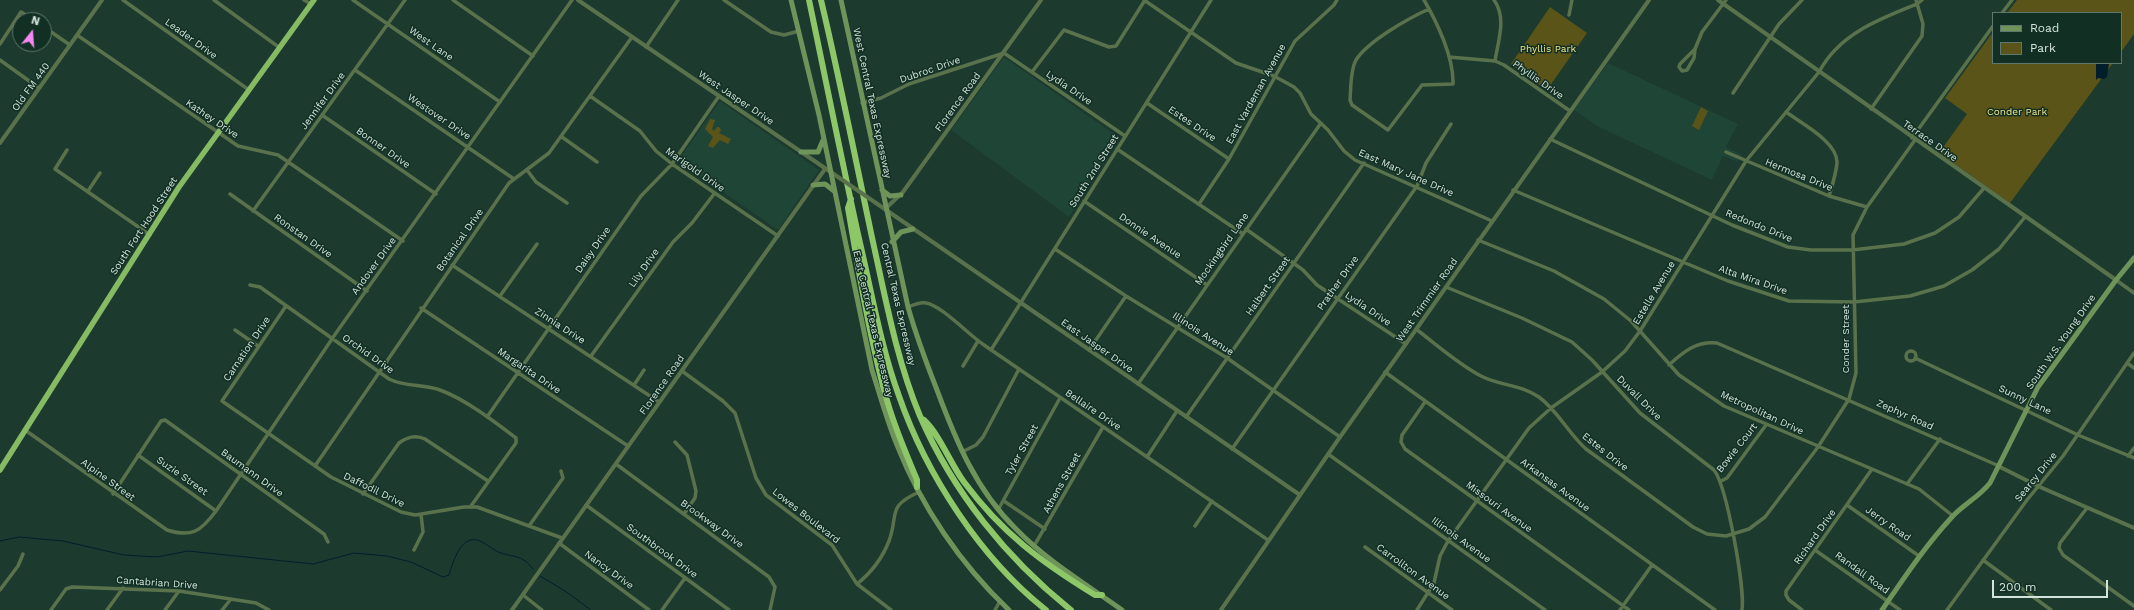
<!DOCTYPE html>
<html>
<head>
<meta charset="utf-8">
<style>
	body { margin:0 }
	#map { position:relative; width:2134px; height:610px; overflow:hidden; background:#1c3a2e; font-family:"Work Sans",sans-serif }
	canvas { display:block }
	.legend { position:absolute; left:1992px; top:12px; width:130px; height:52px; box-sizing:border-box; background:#122f24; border:1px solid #5f776e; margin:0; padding:5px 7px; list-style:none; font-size:12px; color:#d3e4dc }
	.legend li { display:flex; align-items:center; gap:8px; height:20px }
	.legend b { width:20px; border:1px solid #5f776e }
	.north { position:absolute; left:12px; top:12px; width:40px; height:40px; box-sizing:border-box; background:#122f24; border:1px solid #5f776e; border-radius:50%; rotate:17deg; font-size:11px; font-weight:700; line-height:16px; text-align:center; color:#d3e4dc }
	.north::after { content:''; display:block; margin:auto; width:14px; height:18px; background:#f28af2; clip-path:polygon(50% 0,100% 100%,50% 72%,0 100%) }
	.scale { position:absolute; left:1992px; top:580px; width:116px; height:18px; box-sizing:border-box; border:2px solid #d3e4dc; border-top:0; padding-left:5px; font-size:12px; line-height:14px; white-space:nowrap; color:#d3e4dc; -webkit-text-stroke:3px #122f24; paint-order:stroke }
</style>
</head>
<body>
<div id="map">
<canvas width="2134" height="610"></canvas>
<ul class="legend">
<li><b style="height:5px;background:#6f9459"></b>Road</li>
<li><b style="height:11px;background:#5b5418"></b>Park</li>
</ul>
<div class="north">N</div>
<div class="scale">200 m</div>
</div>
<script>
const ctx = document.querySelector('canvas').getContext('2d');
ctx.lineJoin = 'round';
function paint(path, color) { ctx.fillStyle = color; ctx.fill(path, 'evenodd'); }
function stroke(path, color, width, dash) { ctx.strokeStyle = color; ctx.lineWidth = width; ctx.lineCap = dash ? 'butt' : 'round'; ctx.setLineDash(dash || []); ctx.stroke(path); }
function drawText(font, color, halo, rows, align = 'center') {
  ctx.font = font + ' "Work Sans",sans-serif'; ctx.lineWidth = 3; ctx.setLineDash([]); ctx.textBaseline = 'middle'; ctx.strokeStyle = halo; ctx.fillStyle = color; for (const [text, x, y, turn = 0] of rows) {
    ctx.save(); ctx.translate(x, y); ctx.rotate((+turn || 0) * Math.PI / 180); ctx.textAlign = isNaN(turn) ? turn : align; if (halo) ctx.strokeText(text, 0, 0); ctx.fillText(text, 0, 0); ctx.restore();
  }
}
const built = new Path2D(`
	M1004 57 1118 137 1069 217 951 130Z
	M1608 63 1738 124 1726 147 1742 155 1738 162 1723 156 1712 180 1599 127 1574 110Z
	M720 101 819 170 778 230 678 161Z`);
const green = new Path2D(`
	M2017 0H2134V34L2121 52V13H2007Z
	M1550 7 1587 33 1547 90 1511 64Z
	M1993 32V63H2113L2010 203 1939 153 1967 114 1945 98Z
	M1701 107 1708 111 1699 130 1692 126Z
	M710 119 715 120 712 129 714 131 717 127H719L721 130 719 133 731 139 728 144 720 140 713 148 708 146 713 137 705 129Z`);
const water = new Path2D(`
	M2096 63H2109L2107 77 2104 79 2098 78 2096 80Z`);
const stream = new Path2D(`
	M0 541 19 537 63 541 124 555 157 557 188 551 313 564 354 553 387 556 411 562 443 577 449 575C453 562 461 533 480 541 487 544 494 551 501 553 517 558 522 555 533 569
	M540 576 565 591 591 610`);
const minor = new Path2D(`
	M123 0 249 90
	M214 0 280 48
	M304 0 311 4
	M353 0 500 102
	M453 0 533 56
	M724 0 771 32 784 35 799 31
	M1144 0 1236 63 1274 76 1294 87 1300 93 1311 114 1328 130 1344 151 1355 160 1492 221
	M1424 0C1437 22 1454 58 1453 84L1422 85 1388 130 1352 105 1350 100C1351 89 1350 71 1356 60 1368 41 1409 18 1429 9
	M1494 0C1507 18 1498 41 1495 61
	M2002 13 2012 0
	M1569 15 1572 0
	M44 27 70 45
	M77 35 238 146 278 155 403 241
	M0 44 21 12 34 20
	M646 47 678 0
	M1695 49 1694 58 1687 70 1682 71 1679 67 1680 64 1695 49 1702 32 1726 0
	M1449 57 1495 61 1504 65 1570 111
	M0 60 39 88
	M355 70 514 179
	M1032 72 1064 30 1109 47 1116 46 1145 0
	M1733 93 1779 24 1802 0
	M590 96 640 131 656 151 672 164 778 236
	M862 103 881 98 909 84 1004 53 1125 136
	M1147 103 1229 159
	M1871 109 1922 36 1923 24 1916 0
	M1786 112C1801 123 1838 142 1837 163 1836 174 1832 186 1829 196
	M322 115 436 194
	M562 137 597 162
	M1912 138 1993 26
	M1550 139 1732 225 1788 247 1811 250H1852L1904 244 1935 233 1959 217 1984 188
	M1117 149 1243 234
	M67 150 55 169 150 235
	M1726 152 1829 196 1867 207
	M527 170 536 182 567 203
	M1513 190 1728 281 1789 301 1854 302 1910 296 1944 286 1972 270 1999 249 2025 217
	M88 191 100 173
	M230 194 367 291
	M1084 201 1207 285
	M1199 204 1229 159 1295 41 1334 5 1337 0
	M253 211 405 0
	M1246 229 1303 270 1317 285 1406 344
	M1478 240 1554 271 1604 299 1631 321 1679 375 1724 406 1919 489 1953 516
	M1055 249 1126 296 1227 358 1340 437
	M452 265 659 402
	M2116 280 2134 293
	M250 285 260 287 389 379C405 387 423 384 440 390 465 399 495 422 516 438V443L471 506
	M1446 287 1522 318 1572 342 1592 360 1640 413 1714 470C1727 487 1745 588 1742 610
	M500 296 537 244
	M286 306 222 401 331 477 401 512 415 515 464 507H477L562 538
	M908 307C913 305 921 302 926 303 941 305 970 336 984 345L1268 540
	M421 308 628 446
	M1416 329C1437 345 1458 364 1481 376 1500 386 1520 384 1539 397 1558 411 1568 433 1586 449L1693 527 1707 534 1726 536 1749 529 1765 517 1818 447 1849 399 1856 373 1853 235 1867 207 1915 140
	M235 330 258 346
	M991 350 1211 0
	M1089 350 1126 296
	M1906 356a5 5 0 1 1 10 0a5 5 0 1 1-10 0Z
	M591 356 673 242 692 223 714 194
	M1915 358 2078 435 2134 458
	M2127 363 2134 368
	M1669 365C1684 351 1697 341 1717 343L1999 466
	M963 366 978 341
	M682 371 723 401 735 413 756 478 766 495 832 545 857 584 891 610
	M1385 372 1715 610
	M1138 384 1321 123
	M634 385 644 370
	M1425 402 1402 435 1401 442 1405 449 1629 610
	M487 417 641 196 672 164 719 96
	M1186 417 1364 163
	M25 430 167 530C192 538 201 531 216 511L336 333 572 0
	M675 442 687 455 696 491 695 498 684 514
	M1232 449 1417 186 1426 163 1451 124
	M962 452 976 445 983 437 1019 369
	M1328 454 1545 610
	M138 455 216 511
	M2128 456 2134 448
	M1147 457 1177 411
	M616 464 769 577 775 587 770 610
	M315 466 509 183 549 153 632 37
	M1721 481 1727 478 1766 425
	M1907 484 1940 439
	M113 494 161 421 165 420 324 534 328 542
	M363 494 399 443C407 437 415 434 425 439L488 481
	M1004 501 1045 529
	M586 505 729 610
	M1847 505 1919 556
	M2087 508 2060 543 2059 548 2063 555 2134 606
	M998 510 1060 398
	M529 526 563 478 561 471
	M1195 526 1212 501
	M559 543 649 610
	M1034 546 1103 427
	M1365 547 1452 610
	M414 550 423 532 421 514
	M1815 550 1900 610
	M1983 560 2051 610
	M857 584C872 572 882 559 889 541 899 514 886 507 919 492
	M0 590 18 566 23 554
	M523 595 542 610
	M51 610 66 589 72 587 179 591 256 603 269 610
	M107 610 123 588
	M165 610 179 591
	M222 610 231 599
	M662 610 685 578
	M995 610 1000 601
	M1417 610 1434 583 1440 556 1448 541 1529 428 1551 408 1602 372 1625 351 1640 331 1746 161 1819 72C1839 34 1879 19 1917 4L1922 0
	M1620 610 1652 565
	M1802 610 1789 600 1786 595V591L1872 469
	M1947 610 2027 500 2063 456 2134 353`);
const tertiary = new Path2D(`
	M578 0 841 179
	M1718 0 2116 280
	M0 143 102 0
	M876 203 1300 495
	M885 209 903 192 1041 0
	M2000 467 2040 487 2134 528
	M512 610 825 169
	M1221 610 1340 437 1649 0`);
const secondary = new Path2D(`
	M791 0 819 115 872 370C880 395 887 421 897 445 921 506 961 565 1009 610
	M841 0 908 307C916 335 926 362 937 390 956 441 976 490 1016 529 1047 561 1086 584 1122 610
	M801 152H818L823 140
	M813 185 825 184 834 191
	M882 190 890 196 901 195
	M892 242 901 232 913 229
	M1882 610C1904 578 1925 546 1952 517 1964 504 1979 497 1990 483L2038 387 2116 280 2134 258`);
const trunk = new Path2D(`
	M0 470 179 187 314 0`);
const motorway = new Path2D(`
	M809 0C826 81 842 162 860 243 872 294 881 347 899 396 926 474 981 559 1046 610
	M821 0C840 80 856 162 873 242 886 301 897 361 920 416 953 492 1007 559 1071 610
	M851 199 848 208C858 267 868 327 883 386 891 418 904 449 917 480V487
	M924 420C940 435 950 463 964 482 1002 533 1041 562 1095 595H1102`);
const tertiaryBridge = new Path2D(`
	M841 179 876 203`);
const streetNames = [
	["Leader Drive",191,39,36],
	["West Lane",431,44,35],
	["Dubroc Drive",930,70,-19],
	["Phyllis Drive",1538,80,35],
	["Old FM 440",31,87,-54],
	["Lydia Drive",1069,88,34],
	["East Vardeman Avenue",1256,94,-61],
	["West Jasper Drive",736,98,34],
	["Jennifer Drive",323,101,-54],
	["Florence Road",958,102,-54],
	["West Central Texas Expressway",872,103,78],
	["Westover Drive",439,117,34],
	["Kathey Drive",212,119,34],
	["Estes Drive",1192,124,34],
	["Terrace Drive",1930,141,35],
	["Bonner Drive",383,148,35],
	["Marigold Drive",695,170,35],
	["South 2nd Street",1094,171,-58],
	["East Mary Jane Drive",1406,173,24],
	["Hermosa Drive",1799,175,22],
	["South Fort Hood Street",144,226,-57],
	["Redondo Drive",1759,226,22],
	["Ronstan Drive",303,236,35],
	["Donnie Avenue",1150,236,34],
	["Botanical Drive",460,240,-55],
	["Mockingbird Lane",1222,249,-55],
	["Daisy Drive",593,250,-55],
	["Andover Drive",374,266,-54],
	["Lily Drive",644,268,-55],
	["Alta Mira Drive",1753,280,19],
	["Prather Drive",1338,283,-55],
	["Halbert Street",1268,286,-55],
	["Estelle Avenue",1654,293,-59],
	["West Trimmier Road",1427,300,-55],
	["Central Texas Expressway",898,304,77],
	["Lydia Drive",1368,309,34],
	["East Central Texas Expressway",873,324,77],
	["Zinnia Drive",560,326,33],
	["Illinois Avenue",1203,334,33],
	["Conder Street",1846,339,-90],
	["South W.S. Young Drive",2061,342,-55],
	["East Jasper Drive",1097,346,35],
	["Carnation Drive",247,349,-56],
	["Orchid Drive",368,354,35],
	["Margarita Drive",529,371,34],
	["Florence Road",662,385,-55],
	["Duvall Drive",1639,398,45],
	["Sunny Lane",2025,400,25],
	["Bellaire Drive",1093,410,34],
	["Metropolitan Drive",1762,413,25],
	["Zephyr Road",1905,415,24],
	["Bowie Court",1737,448,-52],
	["Tyler Street",1022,450,-61],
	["Estes Drive",1605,452,38],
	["Baumann Drive",252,473,36],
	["Suzie Street",182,476,35],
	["Searcy Drive",2036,477,-51],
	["Alpine Street",108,480,36],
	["Athens Street",1062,483,-61],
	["Arkansas Avenue",1555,485,36],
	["Daffodil Drive",374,490,26],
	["Missouri Avenue",1499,507,36],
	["Lowes Boulevard",806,516,38],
	["Brookway Drive",712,524,36],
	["Jerry Road",1888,524,35],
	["Richard Drive",1815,537,-55],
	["Illinois Avenue",1461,540,36],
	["Southbrook Drive",662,551,36],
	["Nancy Drive",609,570,36],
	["Carrollton Avenue",1413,572,36],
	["Randall Road",1862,573,36],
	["Cantabrian Drive",157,583,4]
];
const parkNames = [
	["Phyllis Park",1548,49],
	["Conder Park",2017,112]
];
paint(built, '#1f4537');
paint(green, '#5b5418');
paint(water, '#001f2d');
stroke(stream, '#001f2d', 1);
stroke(minor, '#5a724c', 3.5);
stroke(tertiary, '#5a724c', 4);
stroke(secondary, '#6f9459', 5);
stroke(trunk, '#86bb64', 5.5);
stroke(motorway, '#8dc768', 6);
stroke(tertiaryBridge, '#5a724c', 4);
drawText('10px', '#d3e4dc', '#122f24', streetNames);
drawText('10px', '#efe48d', '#122f24', parkNames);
</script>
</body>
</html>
